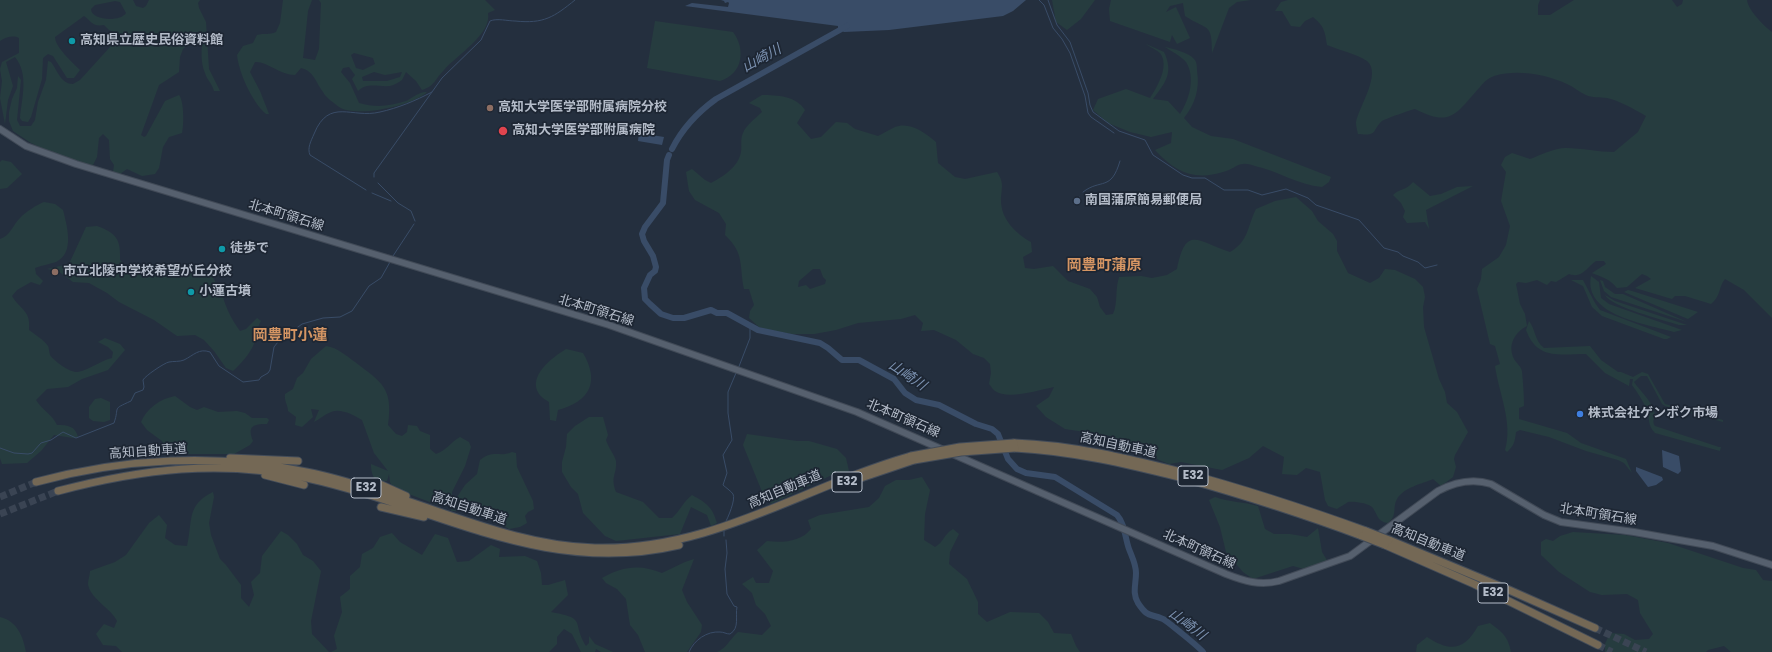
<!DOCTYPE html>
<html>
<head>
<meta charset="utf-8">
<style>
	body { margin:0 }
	canvas { display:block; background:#242f3e }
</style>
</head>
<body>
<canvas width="1772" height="652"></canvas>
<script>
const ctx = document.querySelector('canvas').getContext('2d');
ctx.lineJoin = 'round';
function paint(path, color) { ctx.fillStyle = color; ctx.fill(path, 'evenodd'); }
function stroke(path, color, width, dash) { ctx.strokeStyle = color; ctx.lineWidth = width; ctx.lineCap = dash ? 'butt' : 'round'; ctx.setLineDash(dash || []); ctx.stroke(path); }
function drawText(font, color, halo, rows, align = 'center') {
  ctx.font = font + ' Poppins,"Noto Sans JP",sans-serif'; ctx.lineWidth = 3.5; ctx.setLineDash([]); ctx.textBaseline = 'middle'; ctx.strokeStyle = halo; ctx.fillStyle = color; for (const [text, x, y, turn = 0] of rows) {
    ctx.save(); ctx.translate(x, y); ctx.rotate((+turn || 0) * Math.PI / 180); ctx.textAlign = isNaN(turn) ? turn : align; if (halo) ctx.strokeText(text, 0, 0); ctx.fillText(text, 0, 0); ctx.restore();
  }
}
const green = new Path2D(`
	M0 0H133L136 6 143 8 146 6 149 0H200L198 3 199 8 206 22 209 69 220 91H214C212 83 207 80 205 73 200 61 202 50 202 37L199 35 183 49 180 57 179 72 159 85 141 135 144 137 146 136 165 101 179 95C184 101 184 125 182 133L169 137 163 147 159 168 155 174 142 176 127 169 120 174 113 172 114 165 110 159 109 140 103 134 99 138 97 157 93 165H89L55 154 31 143 13 131 9 121V112L12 99 17 88 18 76 21 80 17 120 20 126H31L35 120 38 102 46 80 48 61 51 62C57 70 61 84 73 84L80 80 121 35 109 30 104 25C93 27 92 22 84 16L55 37C55 47 73 63 80 70L74 78H67L53 56 48 54 43 58 42 79 31 117 28 122 22 121 20 118C22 97 29 74 15 57L6 62 13 86 8 100 5 124 0 98 2 81 0 69 2 62 19 53V38C14 35 5 37 0 41ZM115 1 120 2 126 13C121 22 91 21 91 9L95 5Z
	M283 0H312L308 11 303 58 315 60 319 49 321 3 319 0H485L495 10 488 13C492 34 457 55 444 70 435 79 435 86 422 90L416 81 406 72 402 80C399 82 394 85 390 86 378 87 367 82 358 91L352 79 355 75 349 67 343 68 341 72 350 83 359 103C376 108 390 106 406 101 412 98 420 91 427 92 413 106 356 118 339 107 334 103 326 98 323 92 316 83 314 71 301 68L295 75C280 75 267 61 255 62L250 72 260 91 269 114H266C252 102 239 73 237 55L243 46 253 43 257 35C264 33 270 35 276 32L280 23ZM354 53 373 58 375 64 363 70 356 68 351 55ZM374 72 385 75 402 72 400 77 387 81H363L362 77Z
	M1052 0H1095L1081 19 1067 30 1056 22Z
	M1111 0H1251L1237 2 1229 8 1212 53C1212 22 1208 31 1185 16L1183 3 1170 6 1166 12 1176 7 1190 38 1177 44 1172 35 1170 42 1110 21 1109 9Z
	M1288 0H1540L1538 5V15H1550L1574 0H1672L1677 7 1682 4 1683 0H1747C1748 10 1764 26 1772 32V318L1744 290 1725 279C1718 288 1721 296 1711 304L1685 296H1675L1672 299 1635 288 1651 279 1647 276 1642 274 1627 287 1617 288C1610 279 1602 277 1592 273L1606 264 1604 261H1596C1587 267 1582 279 1569 274L1556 282 1551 281 1547 285 1537 280 1526 283 1518 282 1516 284 1520 304 1525 314 1527 326C1515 332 1507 345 1514 359 1516 363 1522 367 1522 372 1523 383 1524 394 1524 406L1519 408V419L1567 433 1581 443 1626 459 1632 473 1624 463 1618 460 1586 451 1549 437 1520 430 1516 432C1515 441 1514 446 1507 452L1505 450C1513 422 1499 394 1495 366L1500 364 1495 346 1490 344 1477 289 1481 279 1482 269 1499 257 1506 245 1510 226 1501 201 1506 172 1501 165 1505 157 1512 153 1530 159C1541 155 1554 148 1566 148 1582 148 1598 152 1614 152L1638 132 1646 116C1634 109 1620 101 1607 98 1600 97 1592 98 1586 95 1579 92 1574 87 1567 84 1546 74 1516 69 1494 76 1488 78 1483 83 1480 87 1456 113 1452 128 1415 109 1410 110 1385 119 1382 121 1371 131 1379 136 1358 134 1357 130 1356 126 1356 122 1359 107 1382 73 1367 61 1357 54 1339 50 1327 45 1325 31 1324 26 1313 17L1305 21 1300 27 1291 26 1282 11H1275L1281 2Z
	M655 21 733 32C746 49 743 74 720 81L647 68Z
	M1146 44 1164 52C1174 73 1165 83 1153 99L1168 101 1180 114C1189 100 1196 78 1186 62 1181 56 1171 51 1165 47 1173 49 1188 52 1194 59 1197 62 1197 67 1197 71 1200 89 1195 104 1184 118L1192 127 1211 136 1233 139 1331 177 1329 182 1322 187C1298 185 1278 171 1255 166 1252 165 1246 163 1243 164 1237 164 1230 171 1223 172 1194 181 1175 172 1155 150L1171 143 1172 132 1151 137 1130 132 1108 123 1093 110 1098 99 1126 89 1150 98C1157 87 1170 66 1160 53 1157 50 1150 47 1146 44Z
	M762 95C777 95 796 96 805 110L797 123 811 139 821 137 836 122 847 123 855 129 878 136C884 133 889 130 895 127 909 121 926 133 936 142L938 163 955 177 965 179 997 172C1005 184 1001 188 1001 201 1001 219 1016 234 1031 242L1032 252 1023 257 1025 268 1034 269 1053 266 1068 281 1090 289 1097 297 1100 307 1106 315 1113 314C1118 304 1115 289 1119 277L1141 276 1152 278 1167 275 1177 269C1186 223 1199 243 1230 252 1249 241 1247 227 1256 209L1275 201 1296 197 1312 211 1318 221 1333 234 1337 241V251L1348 273 1370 283 1379 278 1385 269 1395 270 1415 279 1423 287 1425 297 1423 307 1424 327 1439 379 1445 392 1447 403 1457 412 1468 432 1455 455 1454 459 1456 467 1453 477 1441 486 1433 479C1422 484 1404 487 1397 499 1392 508 1398 515 1388 523 1378 522 1378 516 1373 508 1369 503 1354 501 1348 502 1345 504 1340 507 1337 509L1328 506 1325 500 1320 472 1306 468 1297 475 1282 474 1284 457 1263 446 1249 458 1222 470 1181 462 1169 464 1159 460 1140 448 1111 436 1065 429 1046 417 1036 406 1049 397 1054 387C1039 390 1008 400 995 391 993 390 991 386 989 384L991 373 990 364 984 358 973 354 956 340 934 330 921 331 923 323 915 315 901 319 858 323 836 330 814 334H792L770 330 759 327 749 318 750 311 754 305 749 289H744C739 265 745 254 725 235L726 224 719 213 695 200 689 191 686 172 692 169 705 180 711 183C723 177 739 166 741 152 742 145 740 140 743 133 746 125 756 118 762 112L760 108 749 103ZM813 269H820L823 277 826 280 825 284 810 289 806 285 798 287 799 281Z
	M2 160 11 162 22 174 7 188 0 189V162Z
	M1413 182 1430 196 1441 194 1457 187 1473 186 1426 210 1429 229 1425 222 1407 223 1403 217 1405 211 1401 203 1393 195C1400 188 1406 191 1413 182Z
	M44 202 55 204 63 210C67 226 75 253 56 262 50 264 43 265 35 268L36 274 43 281 40 285 31 282 17 290 12 296C21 311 31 310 29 330 34 334 44 340 48 346 49 348 49 352 50 355 54 361 70 373 78 372 91 369 100 361 112 358L113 352 108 347 98 342 105 338 120 344 125 350 108 370 82 379 68 387 47 389 36 400C42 410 52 414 57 425 68 425 75 426 78 437L73 438 54 435 41 451 27 463 2 464 0 458V239C10 236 13 225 20 218 24 213 38 204 44 202Z
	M97 226C116 233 121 239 120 260L126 266H141L158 271 176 267 185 269 192 273 211 274 216 283 221 287C223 303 231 319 240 331L246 329 257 318 261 321C256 329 257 338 253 346 250 353 240 365 233 371L226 368 214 351 204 340 195 335 177 336 154 320 119 302 107 293 89 283 73 282 58 271 47 269 69 264 86 227Z
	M1591 276 1599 282 1601 298 1609 304 1682 330 1674 332C1647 324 1583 316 1591 276Z
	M1571 280H1583L1595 303 1600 310 1671 337 1667 339H1664L1602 316 1592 307 1583 286Z
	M1600 280 1603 281 1605 287 1615 294H1623L1687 322 1611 297 1604 291Z
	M1628 290 1632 291 1698 312 1688 319 1624 292Z
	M1605 295 1615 301 1687 325H1679C1664 320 1611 307 1605 295Z
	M1529 321C1536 330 1534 340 1544 348L1590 346 1601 360 1618 372H1621L1633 377 1642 372 1648 374 1665 404 1723 420V422L1665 406 1662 404 1647 376H1641L1634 382C1641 392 1650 399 1654 411 1656 417 1651 421 1655 426L1719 447H1721L1720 451 1655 433C1647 425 1650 418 1647 410 1643 401 1638 393 1632 385L1633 379H1630L1629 386 1605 373 1586 354C1559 354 1537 360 1526 330Z
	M326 346C338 348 345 355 355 362 382 383 393 387 388 425L396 434 402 436 407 432 408 425 417 426 420 431 430 435V449L436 454C446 451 451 442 460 437L469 442 471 447 465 466 452 492V496L457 497 465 485 477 474 480 460C495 449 498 458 512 452L516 453 517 467 533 501 534 509 528 512 525 516 527 523 520 527 509 529C502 524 475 512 467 511 462 511 456 511 451 511L454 503C448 501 443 506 435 504L393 488 390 482 389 474 387 481C374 482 371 476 371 464L388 471 374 453 362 420C353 415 341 408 331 412 325 414 320 419 314 422L319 410 311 409 313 417 302 427 295 425 296 417 288 411C288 405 284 401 285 394L293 389 297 378 303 373 311 359Z
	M566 349 583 353C600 382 590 401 558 410L556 421 550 420 549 402C546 400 541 397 539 394 527 376 553 357 566 349Z
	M175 396 190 407 197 410 204 407 218 412 237 411 245 413 252 418H267L269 420 267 424C253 424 247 426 253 441L250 445 234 454H165L159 450 163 443 162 441 147 430 141 422C147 408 160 399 175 396Z
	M101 398 110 402V420L104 422 93 421 89 418V407L95 399Z
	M589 417H603L608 435 606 440C608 447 615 456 616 461 617 475 610 476 616 492L643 502 659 518H672C680 511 683 502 692 495 706 503 712 506 717 523L711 526 707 515 691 507 680 534 616 541 605 536 583 513 578 494 571 487 562 472V462L566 447 567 434 575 426Z
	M747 434 797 441H809L837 449 846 458 849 471 834 474 771 504 763 494 743 445Z
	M922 477 930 490 925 514 924 540 935 547C944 542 943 535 953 529L959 534 950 552 949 564 967 579 978 602V614L987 622 1010 612 1039 613 1048 622 1054 633 1071 634 1076 646 1080 652H717C726 649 730 639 738 632L762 635 771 626 765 614 756 605 752 593 742 584 753 577 756 583H769L773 571 757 550 767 541C782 543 801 542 811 529L808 520 820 515 869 507 879 498 885 486 896 480H909Z
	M213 492 214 497 209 523 211 535 220 559 226 565 241 585V598L249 607 254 595 251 582 260 573 262 556 281 531 288 535 297 544 303 555 313 561 321 571 311 621 312 634 329 652H122L116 646 103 645 96 634 104 624 114 628 117 621C111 608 90 599 88 584 88 580 90 575 90 571L115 562 126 555 149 523 159 515 167 525 165 538 175 545 187 546C193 521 186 505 213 492Z
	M1215 497C1229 502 1244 502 1258 506L1265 529 1274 534H1290L1307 537 1318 528 1322 552 1328 562 1304 569 1293 566 1253 579 1243 572 1226 552 1220 527 1209 500Z
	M1573 532 1625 535 1668 543 1743 568 1756 570 1763 580 1772 581V652H1731L1724 646 1708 650 1706 652H1605V644L1610 633 1624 634 1635 640 1649 639 1653 634 1640 613 1638 600 1627 594 1602 595 1590 592 1559 572 1541 555V542L1546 539 1553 541 1560 536Z
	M392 533 400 542 422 555 435 534 448 538 457 562 469 561 491 545 500 549 499 557 525 556 537 561 541 573 542 585H548L565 580 568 595 551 612C588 619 571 621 586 646L589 643V636L595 644 613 652H601L596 649 595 652H581L572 634 564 629 557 637V644L549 652H331L337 649 334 636 342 612 340 597 350 589V576L360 567 362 554 373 548 380 537Z
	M694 559 682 590 687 602 702 625 701 632 687 652H645L638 635 630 625 626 599 617 589 606 583 602 578C622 566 641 564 662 573L685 562Z
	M0 617C17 621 23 636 26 652H0Z
	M1490 623C1502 632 1508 636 1511 652H1416L1417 645 1427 637C1450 652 1464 651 1478 626Z`);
const water = new Path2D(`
	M721 0H1026L1013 11 1003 16 889 30 844 32 838 28V26L685 6 692 3 728 7 729 3 728 2 725 3 724 1Z
	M639 133 664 137 662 145 638 141Z
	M1662 450 1679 456 1681 471 1678 474 1663 467Z
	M1636 467 1662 477 1663 480 1656 485 1648 487 1636 471Z`);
const stream = new Path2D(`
	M1039 0 1044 5 1053 28 1062 39 1070 53 1085 96 1088 113 1091 117 1114 133
	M1048 0 1057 25 1070 42 1088 93 1090 105 1093 112 1119 131 1145 140 1153 155 1183 175 1192 178H1205L1224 190H1248L1262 195 1286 189 1308 198 1316 205 1359 220 1384 248 1398 252 1403 256 1418 262 1425 268 1437 265
	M374 177V173L442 78 481 40 490 21C497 18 508 21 515 21 544 24 554 17 575 0
	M378 183 398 203 411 211 415 221
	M366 190 310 155C307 148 311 141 314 134 329 97 352 119 380 112 398 108 415 101 432 92
	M1083 192C1101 178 1111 192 1120 161
	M372 193 391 201
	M1078 198 1079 197
	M393 256 414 224
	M738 369 750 338V326
	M0 448 14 453 28 454 32 453 41 443 51 440 63 432 76 438 114 423C120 406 111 410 131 401L135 393 143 390 144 387 143 380C145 376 164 363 169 362 174 361 179 362 184 360 194 355 199 348 210 352L219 366 243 382 259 380 261 377 268 373 270 370 274 347 278 342 302 324 323 318 340 317 352 311 369 286 381 278 390 262
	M725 523C728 518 736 499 733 494 731 491 725 487 723 485L727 473 723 455 732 440 728 413V392L736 373
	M724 536V530
	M689 652C694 640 707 631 720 632 724 632 726 634 730 634 740 628 735 616 737 607L734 606 727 594 725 569 727 553 726 540`);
const river = new Path2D(`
	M672 149C682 129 698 112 716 99L847 26
	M669 155 667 160 663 203 645 227 642 234 644 241 653 256 656 267 655 271 650 275 644 288 645 299 650 304 661 314 673 318H684L711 310 717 313H727L758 330 820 343 828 348 842 360H859L894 379 905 393 916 400 939 405 976 424 992 429 998 434 1008 459 1017 469 1026 473 1055 477 1117 515C1125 524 1125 538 1129 549 1132 557 1136 564 1136 573 1136 584 1132 593 1138 603 1148 618 1149 613 1163 619 1167 621 1200 648 1203 652`);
const highwayTunnel = new Path2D(`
	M0 497 36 482
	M0 514 58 491
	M1595 628 1646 652
	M1598 645 1612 652`);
const major = new Path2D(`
	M0 129 26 146 76 164 609 325 857 412 1226 574C1244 581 1260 586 1279 581L1350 556 1438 491C1455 482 1472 478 1491 484L1544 515 1561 522 1634 532 1713 546 1772 565`);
const highway = new Path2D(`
	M1014 443C1071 445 1126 458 1181 472 1244 489 1305 509 1366 531
	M1015 448C1073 451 1127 464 1183 478 1243 495 1303 514 1362 536
	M230 458 298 461
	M265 475 304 485
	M36 482C124 458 217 453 306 472 337 478 368 488 398 498 463 519 526 546 595 548 713 551 802 487 911 456
	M375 482 406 496
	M846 483 914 460
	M58 491C142 469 220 459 307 478 435 506 542 577 679 545
	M381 507 424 517
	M1389 540 1509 590 1595 628
	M1385 545 1474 584 1598 645`);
const highwayBridge = new Path2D(`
	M911 456 960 447 1014 443
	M914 460 961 452 1015 448
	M1366 531 1389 540
	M1362 536 1385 545`);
const markers = [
	[72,41,4,"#0f9aa8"],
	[490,108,4,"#8d6e63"],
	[503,131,5,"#e0444e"],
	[1077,201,4,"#5c6f8a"],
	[222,249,4,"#0f9aa8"],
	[55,272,4,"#8d6e63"],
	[191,292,4,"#0f9aa8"],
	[1580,414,4,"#3f7fe0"]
];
const shields = [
	[1193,476,30],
	[847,482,30],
	[366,488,30],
	[1493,593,30]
];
const shieldNames = [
	["E32",1193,476],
	["E32",847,482],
	["E32",366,488],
	["E32",1493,593]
];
const poiNames = [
	["高知県立歴史民俗資料館",80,41],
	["高知大学医学部附属病院分校",498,108],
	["高知大学医学部附属病院",512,131],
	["南国蒲原簡易郵便局",1085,201],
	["徒歩で",230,249],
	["市立北陵中学校希望が丘分校",63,272],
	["小蓮古墳",199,292],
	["株式会社ゲンボク市場",1588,414]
];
const streetNames = [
	["北本町領石線",286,216,17],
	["北本町領石線",596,311,17],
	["北本町領石線",903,419,23],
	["高知自動車道",1118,446,12],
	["高知自動車道",148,452,-4],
	["高知自動車道",785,490,-23],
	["高知自動車道",469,509,18],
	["北本町領石線",1598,515,9],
	["高知自動車道",1428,543,22],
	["北本町領石線",1199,550,24]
];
const waterNames = [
	["山崎川",762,59,-29],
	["山崎川",907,376,34],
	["山崎川",1187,625,37]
];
const quarterNames = [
	["岡豊町蒲原",1104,266],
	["岡豊町小蓮",290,336]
];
paint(green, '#263c3f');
paint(water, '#394c67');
stroke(stream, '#394c67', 1);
stroke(river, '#394c67', 6);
stroke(highwayTunnel, '#3a4453', 7, [7, 3.5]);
stroke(major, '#414a57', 8);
stroke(highway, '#434c59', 9);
stroke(major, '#56606e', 6);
stroke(highway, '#746855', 7);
stroke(highwayBridge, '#434c59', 9, []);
stroke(highwayBridge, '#746855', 7);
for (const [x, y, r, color] of markers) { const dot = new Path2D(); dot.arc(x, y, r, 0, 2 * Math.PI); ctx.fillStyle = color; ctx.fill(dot); stroke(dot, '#1d2633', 1.5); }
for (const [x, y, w] of shields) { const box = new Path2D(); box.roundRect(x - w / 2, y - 10, w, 20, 3); ctx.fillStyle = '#1d2633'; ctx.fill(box); stroke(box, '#b4bcc9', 1); }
drawText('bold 12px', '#b4bcc9', null, shieldNames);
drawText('bold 13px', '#b4bcc9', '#1d2633', poiNames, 'left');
drawText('13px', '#b4bcc9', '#1d2633', streetNames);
drawText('italic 14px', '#7c92b1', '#1d2633', waterNames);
drawText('bold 15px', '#d59563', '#1d2633', quarterNames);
</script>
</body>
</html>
